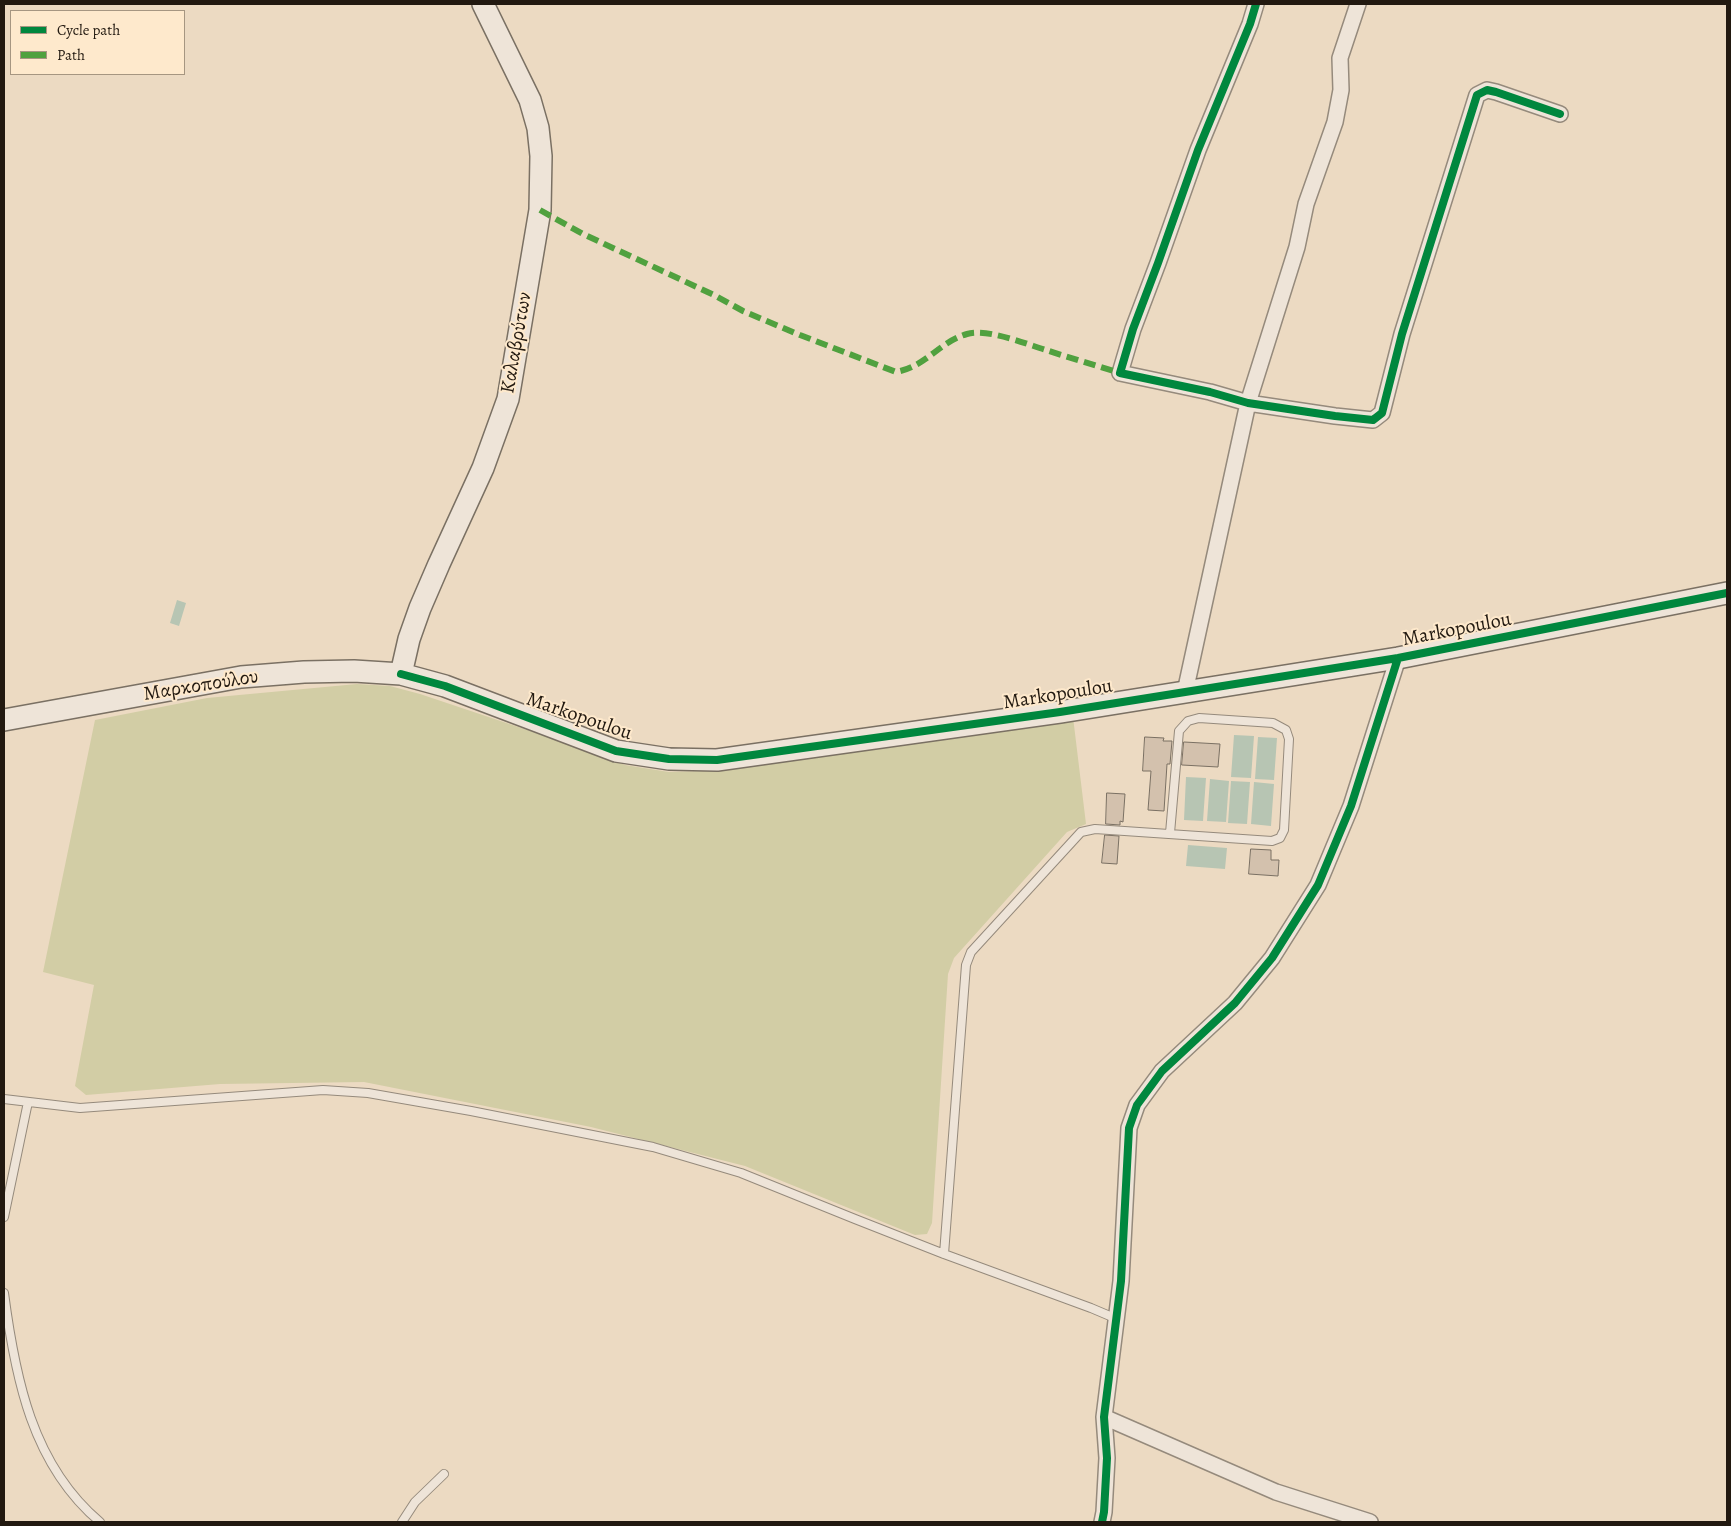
<!DOCTYPE html>
<html>
<head>
<meta charset="utf-8">
<style>
	body { margin:0 }
	#map { position:relative; width:1731px; height:1526px; overflow:hidden; background:#ecdac2; font-family:Alegreya,serif }
	canvas { display:block }
	.frame { position:absolute; inset:0; border:5px solid #221910; pointer-events:none }
	.legend { position:absolute; left:10px; top:10px; width:175px; height:65px; box-sizing:border-box; background:#fee9cc; border:1px solid #a69681; margin:0; padding:6px 9px; list-style:none; font-size:15px; color:#221910 }
	.legend li { display:flex; align-items:center; gap:10px; height:25px }
	.legend b { width:25px; border:1px solid #a69681 }
</style>
</head>
<body>
<div id="map">
<canvas width="1731" height="1526"></canvas>
<div class="frame"></div>
<ul class="legend">
<li><b style="height:6px;background:#00873e"></b>Cycle path</li>
<li><b style="height:6px;background:#50a13f"></b>Path</li>
</ul>
</div>
<script>
const ctx = document.querySelector('canvas').getContext('2d');
ctx.lineJoin = 'round';
function paint(path, color) { ctx.fillStyle = color; ctx.fill(path, 'evenodd'); }
function stroke(path, color, width, dash) { ctx.strokeStyle = color; ctx.lineWidth = width; ctx.lineCap = dash ? 'butt' : 'round'; ctx.setLineDash(dash || []); ctx.stroke(path); }
function drawText(font, color, halo, rows, align = 'center') {
  ctx.font = font + ' Alegreya,serif'; ctx.lineWidth = 4; ctx.setLineDash([]); ctx.textBaseline = 'middle'; ctx.strokeStyle = halo; ctx.fillStyle = color; for (const [text, x, y, turn = 0] of rows) {
    ctx.save(); ctx.translate(x, y); ctx.rotate((+turn || 0) * Math.PI / 180); ctx.textAlign = isNaN(turn) ? turn : align; if (halo) ctx.strokeText(text, 0, 0); ctx.fillText(text, 0, 0); ctx.restore();
  }
}
const green = new Path2D(`
	M357 684 390 686 420 694 587 750 625 765 669 772 702 771 1073 717 1086 824 1067 832 954 958 948 974 932 1223 927 1234 915 1235 745 1166 591 1127 364 1082 220 1084 86 1095 75 1086 94 985 43 972 95 720 207 698Z`);
const water = new Path2D(`
	M177 600 186 603 179 626 170 623Z
	M1234 735 1254 736 1251 778 1231 777Z
	M1258 737 1277 738 1274 780 1255 779Z
	M1186 777 1206 778 1203 821 1184 820Z
	M1210 779 1229 781 1226 822 1207 821Z
	M1231 781 1250 782 1247 824 1228 823Z
	M1254 782 1274 784 1271 826 1251 824Z
	M1188 845 1227 848 1225 869 1186 866Z`);
const building = new Path2D(`
	M1145 737 1164 738 1163 741H1172L1170 764H1167L1164 811 1148 810 1151 771H1143Z
	M1184 742 1220 744 1218 767 1182 765Z
	M1107 793 1125 794 1123 822 1120 821V825L1106 824Z
	M1105 835 1119 836 1117 864 1102 863Z
	M1251 849 1271 850V860H1279L1278 876 1249 874Z`);
const lane = new Path2D(`
	M4 1099 80 1108 323 1090 368 1093 471 1111 653 1147 741 1173 855 1219 944 1254 1091 1308 1117 1319
	M4 1217 28 1102
	M944 1254 966 965 971 952 1081 832 1095 829 1272 841 1280 838 1284 830 1289 739 1286 730 1273 723 1199 718 1188 721 1179 731 1170 833
	M4 1293C15 1377 32 1465 100 1522
	M402 1522 415 1502 444 1474`);
const street = new Path2D(`
	M1256 4 1250 24 1198 150 1158 263 1133 329 1120 373 1210 392 1248 403 1335 416 1373 420 1382 413 1402 334 1477 95 1487 90 1496 92 1560 114
	M1185 692 1248 403 1297 247 1306 204 1335 122 1341 90 1340 58 1358 4
	M1104 1417 1276 1492 1370 1522
	M1102 1522 1104 1512 1107 1458 1104 1417 1121 1281 1129 1128 1137 1105 1162 1071 1235 1003 1272 958 1318 885 1351 806 1398 658`);
const secondary = new Path2D(`
	M401 674 409 639 420 608 439 564 483 468 508 399 540 210 541 156 538 128 530 100 483 4
	M4 720 241 677 304 672 354 671 401 674 445 686 616 751 669 759 717 760 1060 712 1398 658 1727 593`);
const quiet = new Path2D(`
	M540 210 583 234 714 295 743 311 800 335 896 372C927 366 939 342 967 334 987 328 1026 344 1046 350 1070 358 1095 365 1120 373`);
const cycleway = new Path2D(`
	M1256 4 1250 24 1198 150 1158 263 1133 329 1120 373 1210 392 1248 403 1335 416 1373 420 1382 413 1402 334 1477 95 1487 90 1496 92 1560 114
	M401 674 445 686 616 751 669 759 717 760 1060 712 1398 658 1727 593
	M1102 1522 1104 1512 1107 1458 1104 1417 1121 1281 1129 1128 1137 1105 1162 1071 1235 1003 1272 958 1318 885 1351 806 1398 658`);
const streetNames = [
	["Καλαβρύτων",517,343,-80],
	["Markopoulou",1457,630,-11],
	["Μαρκοπούλου",201,686,-9],
	["Markopoulou",1058,695,-9],
	["Markopoulou",579,717,19]
];
paint(green, '#d2cda5');
paint(water, '#b7c5b3');
paint(building, '#d3c1ad');
stroke(building, '#7a7063', 1);
stroke(lane, '#958a7c', 10);
stroke(street, '#958a7c', 18);
stroke(secondary, '#7a7063', 24);
stroke(lane, '#eee4d8', 8);
stroke(street, '#eee4d8', 15);
stroke(secondary, '#eee4d8', 21);
stroke(quiet, '#50a13f', 6, [12, 6]);
stroke(cycleway, '#00873e', 8);
drawText('20px', '#221910', '#fee9cc', streetNames);
</script>
</body>
</html>
